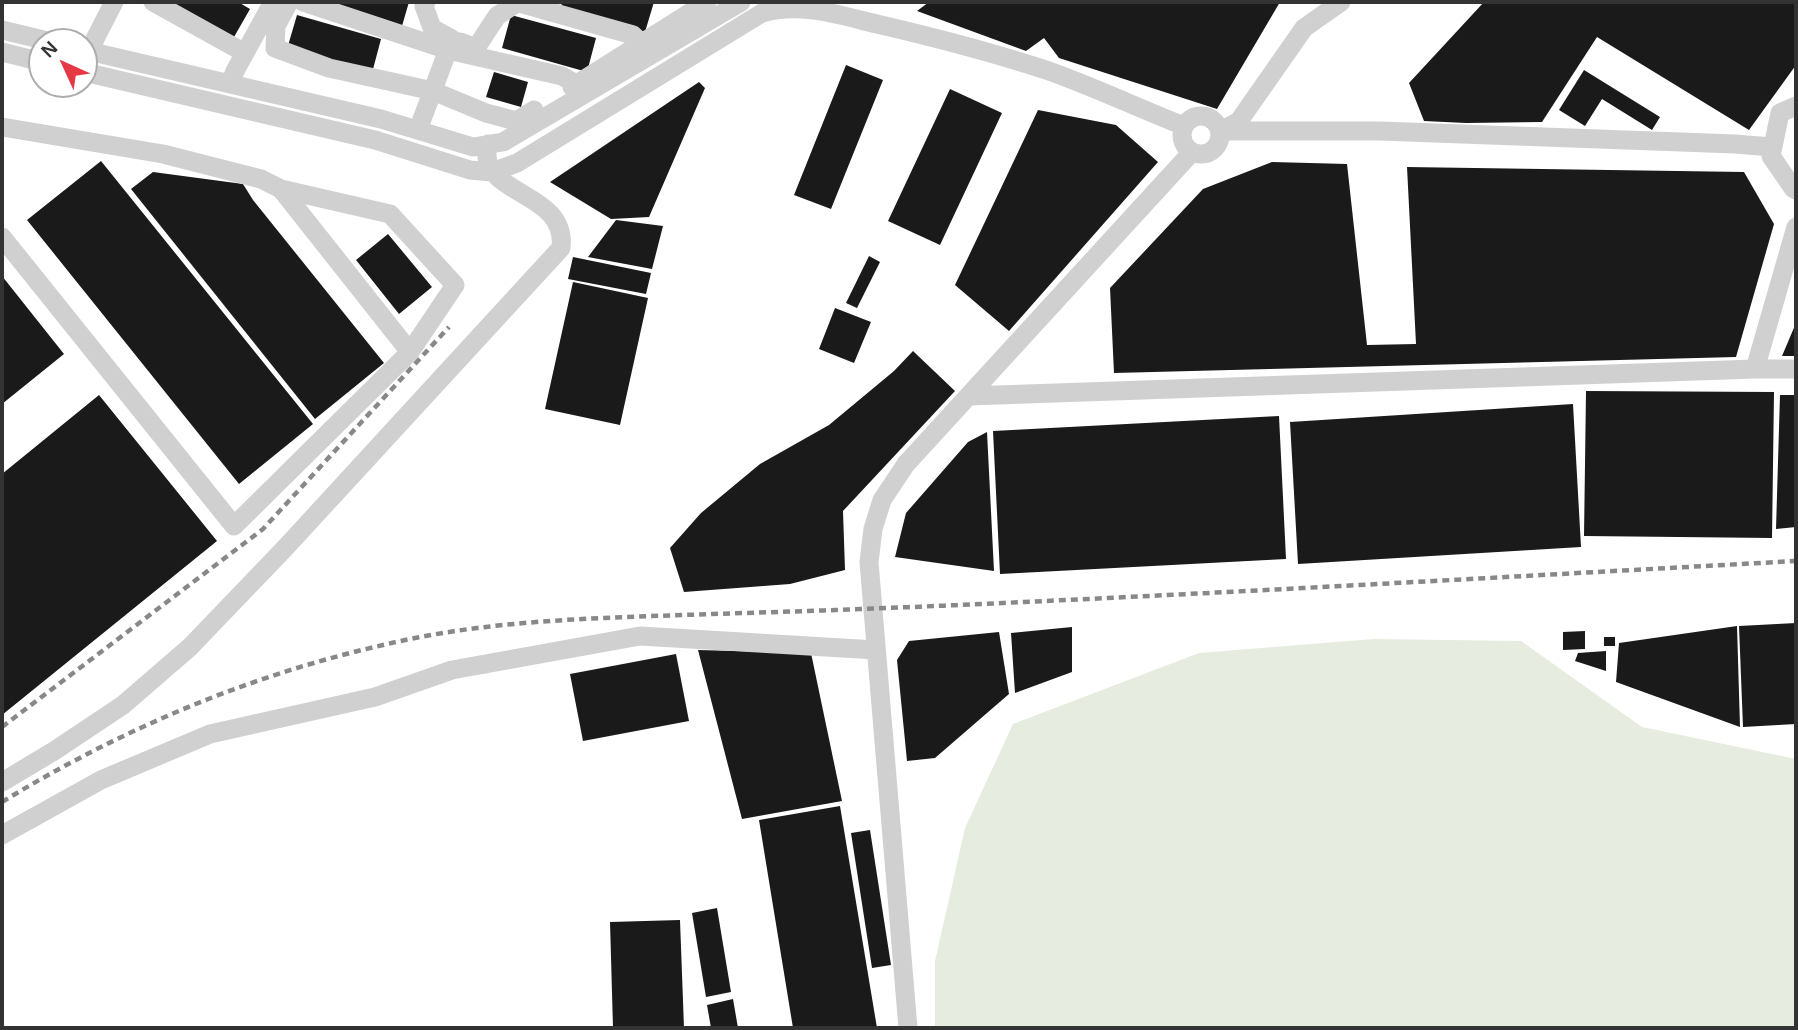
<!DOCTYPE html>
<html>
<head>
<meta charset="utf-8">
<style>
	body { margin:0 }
	#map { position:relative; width:1798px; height:1030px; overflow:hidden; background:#fff; font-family:Arial,sans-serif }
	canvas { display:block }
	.frame { position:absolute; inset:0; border:4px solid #333; pointer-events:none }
	.north { position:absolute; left:28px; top:28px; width:70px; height:70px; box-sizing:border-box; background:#fff; border:2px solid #adadad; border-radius:50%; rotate:315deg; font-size:19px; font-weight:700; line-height:28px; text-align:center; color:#333 }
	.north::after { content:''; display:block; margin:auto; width:24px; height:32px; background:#e63946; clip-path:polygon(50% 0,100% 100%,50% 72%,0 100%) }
</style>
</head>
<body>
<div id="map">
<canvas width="1798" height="1030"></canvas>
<div class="frame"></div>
<div class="north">N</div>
</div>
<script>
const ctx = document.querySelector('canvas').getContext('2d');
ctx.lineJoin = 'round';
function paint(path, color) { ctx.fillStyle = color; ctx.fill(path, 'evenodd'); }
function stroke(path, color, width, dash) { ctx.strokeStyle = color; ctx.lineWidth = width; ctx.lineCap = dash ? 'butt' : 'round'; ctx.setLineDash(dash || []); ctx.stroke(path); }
const green = new Path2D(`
	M1374 639 1521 641 1642 727 1796 759V1028H935V961L965 828 1013 724 1199 653Z`);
const building = new Path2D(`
	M171 2H238L250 9 234 37Z
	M317 2H409L402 26Z
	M562 2H654L645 32 561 8Z
	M929 2H1280L1217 109 1059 58 1044 38 1026 51 917 11Z
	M1484 2H1796V65L1749 130 1597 37 1542 122 1466 123 1424 121 1409 83Z
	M297 15 381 39 372 73 287 49Z
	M511 15 596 38 587 72 502 48Z
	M846 65 883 80 831 209 794 195Z
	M1584 70 1660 117 1652 130 1602 99 1585 126 1559 110Z
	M494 72 528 82 521 107 486 97Z
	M699 82 705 88 649 217 611 219 550 182Z
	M950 89 1002 113 940 245 888 221Z
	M1038 110 1116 125 1158 162 1009 331 955 285Z
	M101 161 313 424 239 484 27 220Z
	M1272 162 1347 164 1367 345 1416 344 1407 167 1744 172 1774 224 1736 357 1114 373 1110 288 1203 189Z
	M153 172 243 184 253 200 384 363 315 419 131 189Z
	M616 220 663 226 652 269 588 257Z
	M388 234 432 287 399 314 356 260Z
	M869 256 880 262 857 308 846 303Z
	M573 257 651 273 646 294 568 279Z
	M2 276 64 354 2 404Z
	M573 282 648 298 620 425 545 409Z
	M835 308 871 322 854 363 819 349Z
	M1796 323V356H1782Z
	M913 351 955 391 843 511 845 570 790 584 684 592 670 548 701 513 760 464 829 425 894 371Z
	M1586 391 1774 392 1772 538 1584 536Z
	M99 395 217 541 2 715V474Z
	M1780 395H1796V527L1776 529Z
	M1573 404 1581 547 1298 564 1290 422Z
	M1279 416 1286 559 1000 574 993 431Z
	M987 432 994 571 895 557 906 513 968 442Z
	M1796 623V724L1743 727 1739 626Z
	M1737 626 1740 727 1616 682 1619 643Z
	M1072 627V672L1015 693 1011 633Z
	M1585 631V649L1563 650V632Z
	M999 632 1009 694 935 758 907 761 897 660 909 641Z
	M1604 637H1615V646H1604Z
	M698 650 811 653 842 801 742 819Z
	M1606 651V671L1575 661 1578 653Z
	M676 654 689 721 583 741 570 674Z
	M840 806 877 1028H793L759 820Z
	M870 830 891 965 872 968 851 833Z
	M717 908 731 992 706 997 692 913Z
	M680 920 684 1028H613L610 922Z
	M733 999 738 1028H711L707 1005Z`);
const minor = new Path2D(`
	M153 2 245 53
	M289 2 276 26 275 48 329 68 433 91 486 113 516 121 534 110
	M303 2 448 50 562 76 576 84
	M516 2 633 35 641 43
	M2 30 52 42
	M460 42 476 48 497 16 518 2
	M84 50 381 119 473 147 503 142 741 2
	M2 52 42 62
	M87 61 95 39 114 2
	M84 72 375 140 470 170 492 172 517 163 762 13C800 2 839 15 877 24 933 37 991 52 1046 70 1092 86 1138 108 1184 126
	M230 84 235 71 273 2
	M572 87 707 2
	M1796 106 1780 113 1771 156 1793 188 1796 190
	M1182 135a19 19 0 1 1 38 0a19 19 0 1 1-38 0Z
	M2 127 163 154 261 179 281 189 410 352 234 526 2 237
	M418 130 452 39 432 28 424 6 426 2
	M1220 131H1380L1735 144 1772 147
	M1221 131 1239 121 1304 28 1341 2
	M281 189 390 214 455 285 410 352
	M1755 369H1796
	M968 396 1755 369 1796 227
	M2 782 54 751 123 705 190 647 286 547 561 248C568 189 475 197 488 144
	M2 835 101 780 210 734 375 697 452 670 640 636 876 650
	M908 1028 869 562 873 529 882 500 906 464 1192 152`);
const rail = new Path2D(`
	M2 727 263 529 449 327
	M2 802C120 730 247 676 383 645 490 619 602 618 712 614 816 611 920 607 1024 602 1282 590 1539 575 1796 561`);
paint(green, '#e6ecdf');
paint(building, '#1a1a1a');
stroke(minor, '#d0d0d0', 19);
stroke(rail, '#888', 4.5, [7, 5]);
</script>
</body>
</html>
